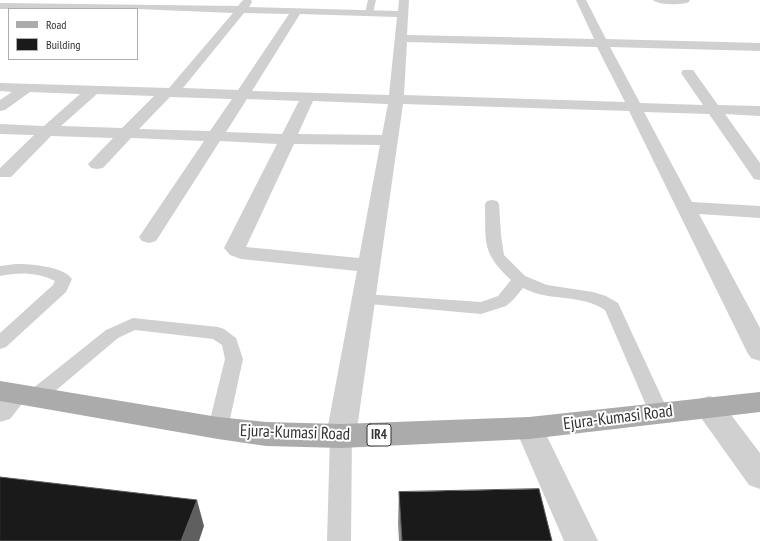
<!DOCTYPE html>
<html>
<head>
<meta charset="utf-8">
<style>
	body { margin:0 }
	#map { position:relative; width:760px; height:541px; overflow:hidden; background:#fff; font-family:"PT Sans Narrow",sans-serif }
	canvas { display:block }
	.legend { position:absolute; left:8px; top:8px; width:130px; height:52px; box-sizing:border-box; background:#fff; border:1px solid #adadad; margin:0; padding:5px 7px; list-style:none; font-size:12px; color:#333 }
	.legend li { display:flex; align-items:center; gap:8px; height:20px }
	.legend b { width:20px; border:1px solid #adadad }
</style>
</head>
<body>
<div id="map">
<canvas width="760" height="541"></canvas>
<ul class="legend">
<li><b style="height:5px;background:#ababab"></b>Road</li>
<li><b style="height:11px;background:#1a1a1a"></b>Building</li>
</ul>
</div>
<script>
const ctx = document.querySelector('canvas').getContext('2d');
ctx.lineJoin = 'round';
function paint(path, color) { ctx.fillStyle = color; ctx.fill(path, 'evenodd'); }
function stroke(path, color, width, dash) { ctx.strokeStyle = color; ctx.lineWidth = width; ctx.lineCap = dash ? 'butt' : 'round'; ctx.setLineDash(dash || []); ctx.stroke(path); }
function drawText(font, color, halo, rows, align = 'center') {
  ctx.font = font + ' "PT Sans Narrow",sans-serif'; ctx.lineWidth = 4; ctx.setLineDash([]); ctx.textBaseline = 'middle'; ctx.strokeStyle = halo; ctx.fillStyle = color; for (const [text, x, y, turn = 0] of rows) {
    ctx.save(); ctx.translate(x, y); ctx.rotate((+turn || 0) * Math.PI / 180); ctx.textAlign = isNaN(turn) ? turn : align; if (halo) ctx.strokeText(text, 0, 0); ctx.fillText(text, 0, 0); ctx.restore();
  }
}
const service = new Path2D(`
	M368 0H376L373 13 369 15 365 13Z
	M492 200 497 201 499 204 501 235 504 255 525 276 547 285 593 292 606 296 618 303 669 413 666 419 659 421 652 419 605 310C579 293 549 302 523 288L513 300 506 306 481 314 358 303 356 299 358 295 364 294 481 302 498 296 511 280C481 252 486 243 485 204L487 201Z
	M16 264C30 264 63 266 72 279L66 292 6 347 0 349V333L53 285 55 281C38 272 18 272 0 276V266Z
	M133 318 218 327 224 329 236 338 243 359 228 428 225 434 218 436 211 434 208 428 225 359 222 345 213 339 135 330 118 338 41 403 34 406 27 403 24 398 27 393 106 330Z
	M341 428 348 430 352 436 351 541H327L330 436 334 430Z`);
const minor = new Path2D(`
	M243 0H251L252 2 249 7 398 11 399 0H409L407 35 594 39 576 0H586L606 39 760 43V51L610 47 640 103 703 105 681 73 683 70H693L718 105 760 106V116L725 114 760 163V180L754 179 709 114 644 112 692 202 760 206V218L699 214 760 328V361L751 358 747 352 629 111 403 104 356 436 351 444 341 448 331 444 326 436 357 271 241 259 230 255 224 248 277 144 220 141 156 241 149 243 142 241 139 237 204 141 131 138 103 168 97 169 91 168 88 164 113 138 51 136 11 177H0V168L34 135 0 134V124L44 126 80 94 30 92 5 110 0 111V100L12 92 0 91V83L169 88 233 13 137 9H0V3L238 6ZM244 13 289 14 238 90 183 88ZM300 14 397 17 389 95 252 91ZM407 42 597 47 625 102 404 95ZM97 94 154 96 122 128 61 126ZM170 97 232 99 210 131 139 129ZM247 99 299 101 282 134 226 132ZM313 101 388 104 382 135 298 134ZM294 144 380 145 359 258 246 247Z
	M653 0H689L690 1C686 6 657 5 653 0Z
	M15 385 25 388 29 395 10 419 0 422V393L5 388Z
	M709 396 719 399 760 453V489L749 485 699 415 695 407 699 399Z
	M529 417 539 420 598 541H564L515 428 519 420Z`);
const primary = new Path2D(`
	M0 381 218 417 266 422 341 424 529 417 760 392V412L529 439 341 448 266 446 218 439 0 401Z`);
const wall = new Path2D(`
	M399 492 552 541H399L398 523Z`);
const shadedWall = new Path2D(`
	M197 500 204 526 199 541H181Z`);
const building = new Path2D(`
	M0 477 197 500 181 541H0Z
	M539 489 552 541H402L399 492Z`);
const shields = [
	[379,435,24]
];
const shieldNames = [
	["IR4",379,435]
];
const nearStreetnames = [
	["Ejura-Kumasi Road",618,418,-7],
	["Ejura-Kumasi Road",295,433,2]
];
paint(service, '#d0d0d0');
paint(minor, '#d0d0d0');
paint(primary, '#ababab');
paint(wall, '#8c8c8c');
paint(shadedWall, '#5f5f5f');
paint(building, '#1a1a1a');
stroke(building, '#5f5f5f', 1);
for (const [x, y, w] of shields) { const box = new Path2D(); box.roundRect(x - w / 2, y - 11, w, 22, 3); ctx.fillStyle = '#fff'; ctx.fill(box); stroke(box, '#333', 1); }
drawText('bold 13px', '#333', null, shieldNames);
drawText('17px', '#333', '#fff', nearStreetnames);
</script>
</body>
</html>
